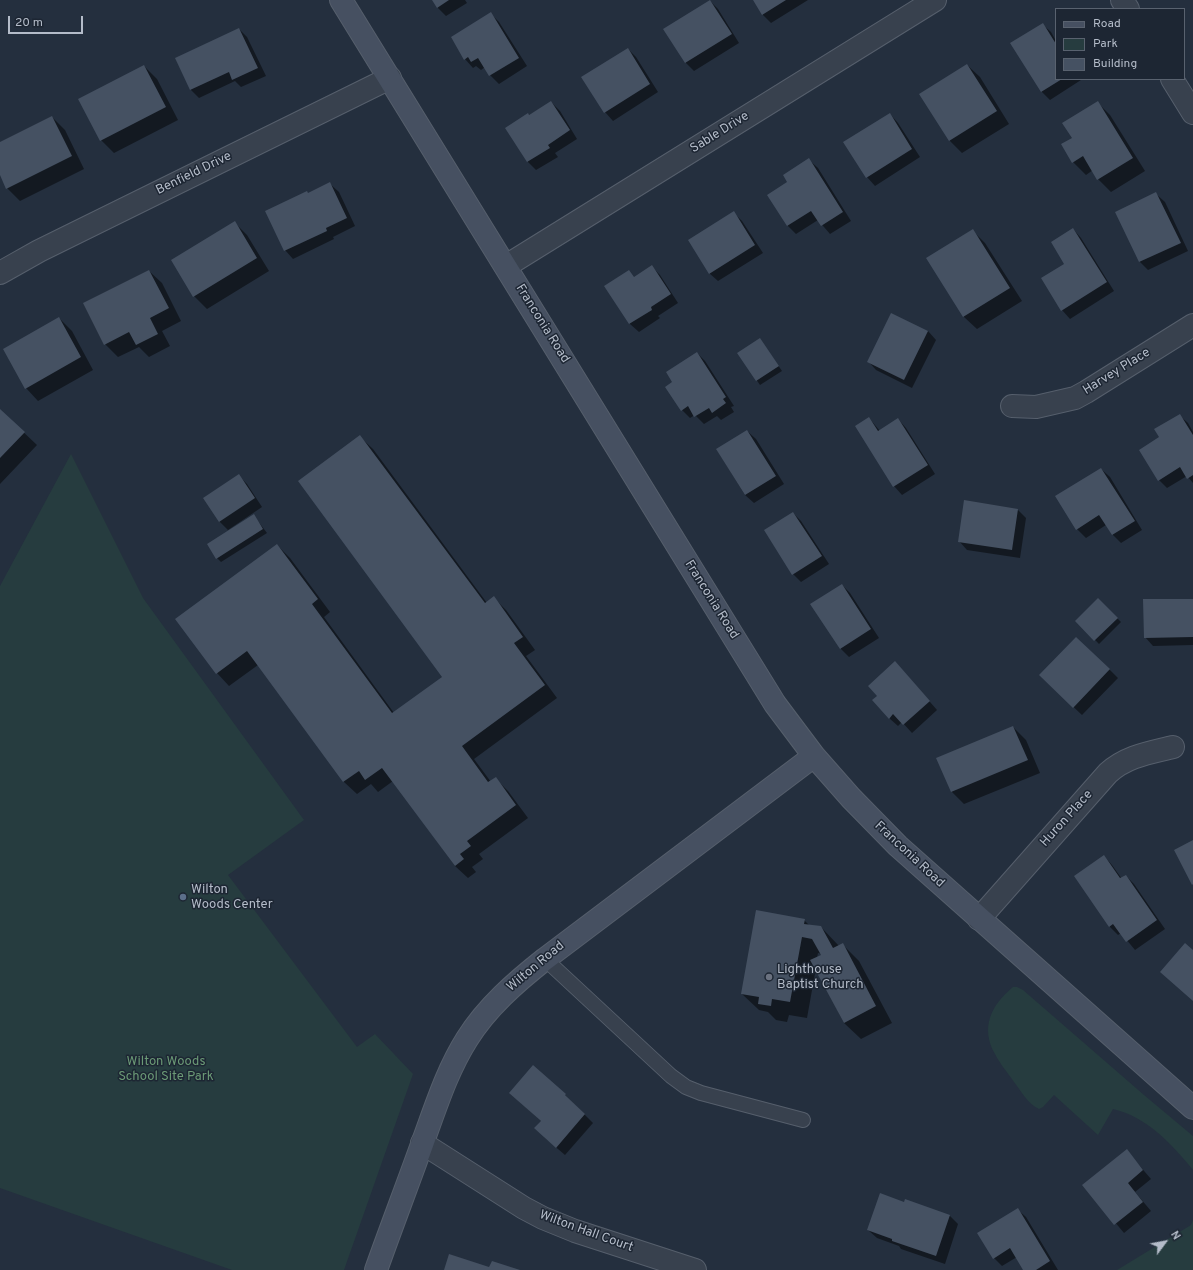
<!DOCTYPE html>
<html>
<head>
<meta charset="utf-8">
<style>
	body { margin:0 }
	#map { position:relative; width:1193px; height:1270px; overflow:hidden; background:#242f3e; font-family:Overpass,sans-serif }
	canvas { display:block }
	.legend { position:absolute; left:1055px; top:8px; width:130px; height:72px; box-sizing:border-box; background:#1d2633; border:1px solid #59626f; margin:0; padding:5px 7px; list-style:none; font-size:12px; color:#b4bcc9 }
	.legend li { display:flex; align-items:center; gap:8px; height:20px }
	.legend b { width:20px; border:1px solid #59626f }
	.north { position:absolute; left:1145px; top:1222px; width:40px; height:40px; -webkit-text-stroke:3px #1d2633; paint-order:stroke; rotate:58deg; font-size:11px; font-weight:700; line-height:16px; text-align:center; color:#b4bcc9 }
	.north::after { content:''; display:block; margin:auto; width:14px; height:18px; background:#b4bcc9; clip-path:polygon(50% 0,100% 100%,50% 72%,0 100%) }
	.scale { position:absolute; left:8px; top:16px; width:75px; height:18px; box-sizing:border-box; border:2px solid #b4bcc9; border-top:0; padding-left:5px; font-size:12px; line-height:14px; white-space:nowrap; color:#b4bcc9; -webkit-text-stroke:3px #1d2633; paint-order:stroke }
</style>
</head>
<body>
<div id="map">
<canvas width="1193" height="1270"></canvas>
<ul class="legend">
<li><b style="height:5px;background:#465061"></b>Road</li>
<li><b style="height:11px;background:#263c3f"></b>Park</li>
<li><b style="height:11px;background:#455162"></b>Building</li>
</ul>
<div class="north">N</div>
<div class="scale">20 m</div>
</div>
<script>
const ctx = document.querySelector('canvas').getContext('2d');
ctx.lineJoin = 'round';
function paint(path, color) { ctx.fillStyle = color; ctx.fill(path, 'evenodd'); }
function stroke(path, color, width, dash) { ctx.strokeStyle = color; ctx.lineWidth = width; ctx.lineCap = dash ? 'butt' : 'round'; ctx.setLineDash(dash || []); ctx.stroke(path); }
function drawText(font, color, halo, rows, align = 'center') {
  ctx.font = font + ' Overpass,sans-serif'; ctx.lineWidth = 3; ctx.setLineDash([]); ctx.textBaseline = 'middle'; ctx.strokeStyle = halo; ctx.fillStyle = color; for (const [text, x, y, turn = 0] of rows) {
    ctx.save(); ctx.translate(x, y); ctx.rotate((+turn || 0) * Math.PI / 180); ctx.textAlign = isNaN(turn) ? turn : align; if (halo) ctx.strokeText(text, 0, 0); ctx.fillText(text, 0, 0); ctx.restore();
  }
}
const green = new Path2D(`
	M71 454 143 598 304 820 228 875 357 1047 375 1034 413 1074 344 1270H232L0 1188V586Z
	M1013 987H1017L1023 990 1144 1095 1193 1136V1170C1172 1144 1147 1117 1113 1109L1098 1135 1054 1095 1043 1107 1039 1109C1028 1104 1021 1091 1014 1082 1008 1073 1000 1064 995 1054 980 1028 991 1005 1013 987Z
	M1193 1220V1270H1117L1191 1225Z`);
const shadow = new Path2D(`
	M433 0H465L467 3 446 16 437 7Z
	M754 0H808L771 23 763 15Z
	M710 1 718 9 739 43 694 71 686 63 665 29Z
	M491 14 499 22 527 66 499 84 490 75 485 67 481 70 476 66 473 68 465 59 452 38Z
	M1042 24 1051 32 1056 41V79H1080L1081 80 1050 100 1041 91Z
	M239 29 247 37 266 76 241 87 235 81 199 98 191 90 176 59Z
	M628 49 636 57 658 92 613 121 605 112Z
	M967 65 980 77 1009 124 962 153 950 141 920 94Z
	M144 66 157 79 178 120 114 153 101 140Z
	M551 102 560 111 577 139 555 153 558 157 536 170 528 162 507 128Z
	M1097 102 1110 115 1145 171 1111 192 1098 179 1093 170 1086 175 1073 162V138Z
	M890 114 898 123 920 157 875 186 867 177Z
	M52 117 65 130 84 169 20 201 7 188 0 173V143Z
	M809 160 818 168 851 221 830 234 818 220 796 234 787 225 789 182Z
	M330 184 339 192 355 226 333 237 334 239 293 259 285 250 308 194Z
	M1156 194 1165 202 1188 251 1148 270 1140 262 1116 212Z
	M734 213 742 221 763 253 718 281 709 273Z
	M235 223 247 235 269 271 207 309 194 296Z
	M1073 229 1081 238 1114 291 1070 319 1062 310Z
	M972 230 985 243 1022 301 977 329 964 317 928 258Z
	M652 267 660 275 678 303 658 316 660 318 639 332 630 324 606 286 635 278Z
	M149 271 162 283 181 321 162 331 170 346 149 357 139 347 118 357 105 344Z
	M59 318 72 331 93 370 38 401 26 388Z
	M928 331 936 340 912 388 876 370 868 361Z
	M760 339 782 371 760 385 738 353Z
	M697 353 705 361 734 406 731 407 734 412 721 420 717 416 704 424 695 415 690 418 682 410 673 383Z
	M0 410 37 445 0 484Z
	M1179 415 1188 423 1193 432V483L1187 476 1167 488 1159 480 1160 437Z
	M869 418 880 431 898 419 906 428 935 474 902 495 894 486Z
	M747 431 756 439 784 484 754 503 745 495 717 450Z
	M360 437 373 449 487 603 494 598 506 610 535 650 526 656 557 698 474 759 491 782 495 778 508 791 528 818 479 854 483 859 472 867 476 872 468 878 455 866 393 781 378 792 371 784 357 794 344 782 258 665 229 686 217 673 277 545 290 558 330 612 324 617 394 713 443 677Z
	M1101 469 1110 477 1142 530 1121 543 1113 535 1106 525 1086 538 1077 529Z
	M239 476 247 484 262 507 228 530 219 521Z
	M1018 510 1026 518 1020 558 967 550 959 541Z
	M793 513 801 521 829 564 801 582 793 574Z
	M254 516 267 533 221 562 217 558Z
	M842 585 850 593 879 638 849 657 841 649 812 604Z
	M1098 599 1121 622 1099 644 1077 621Z
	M1193 600V645L1153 646 1145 637Z
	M1109 669 1118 678 1082 715 1049 684Z
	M903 671 937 710 912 733 902 722 898 726 889 718Z
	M1013 727 1026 740 1040 773 964 804 952 792 938 759Z
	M1104 856 1112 865 1122 879 1126 876 1134 884 1165 929 1135 950 1121 933 1118 935 1110 927 1075 876Z
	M804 920 810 926 821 927 839 946 842 944 859 961 892 1023 861 1039 844 1023 816 968 807 1018 789 1015 787 1022 776 1020 768 1012 759 1010 742 994ZM818 953 824 954 817 958Z
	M510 1093 565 1095 593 1123 565 1155 544 1137 541 1121Z
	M1127 1151 1151 1179 1135 1192 1151 1211 1124 1233 1084 1185Z
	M905 1203 950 1216 958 1224 945 1264 901 1249 899 1246 877 1238 868 1230Z
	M1017 1209 1026 1217 1058 1270H1025L1017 1257 1002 1266 994 1258Z`);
const building = new Path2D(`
	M432 0H449L437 8Z
	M710 0 732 34 685 63 663 29Z
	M753 0H786L762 15Z
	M491 12 519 58 489 76 478 58 471 62 468 57 464 60 451 37Z
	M1043 23 1056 44V79H1062L1041 92 1010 43Z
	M239 28 258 68 232 80 229 72 190 90 175 58Z
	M628 48 650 84 604 113 581 77Z
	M967 64 997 111 949 141 919 94Z
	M144 65 166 107 100 141 78 99Z
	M551 101 570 130 548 145 550 148 527 162 505 128 528 113 529 115Z
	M1098 101 1133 158 1097 180 1083 156 1072 163 1061 144 1072 138 1062 123Z
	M890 113 912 149 866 178 843 142Z
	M52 116 72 156 6 189 0 175V142Z
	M809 158 843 212 821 226 811 211 787 226 767 195 787 182 783 175Z
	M330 182 347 218 326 228 327 231 284 251 265 211 307 191 308 193Z
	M1156 192 1181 243 1139 262 1115 212Z
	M734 211 755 245 709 274 688 240Z
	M235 221 257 258 193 297 171 260Z
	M1073 228 1107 282 1061 311 1041 278 1064 264 1051 242Z
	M973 229 1010 288 963 317 926 258Z
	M652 265 671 294 651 307 652 310 629 324 604 286 629 270 634 277Z
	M149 270 169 308 150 318 158 334 136 345 129 332 104 345 83 303Z
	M891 313 928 331 904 380 867 362Z
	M59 317 81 357 25 389 3 349Z
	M760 338 779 366 756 381 737 353Z
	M697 352 726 397 723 399 726 403 712 413 709 408 694 417 688 406 681 411 665 387 672 382 666 372Z
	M0 409 25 432 0 458Z
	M1180 414 1193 435V475L1187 479 1180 467 1158 481 1139 450 1159 437 1154 429Z
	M869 417 878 431 898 418 928 465 893 487 855 426Z
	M747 430 776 476 745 495 716 449Z
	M360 435 485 603 494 596 523 637 514 643 545 685 462 746 488 782 496 777 516 805 467 841 471 846 460 854 464 859 455 866 382 768 365 780 359 771 343 782 247 651 216 674 175 619 277 544 318 599 312 604 392 713 442 677 298 481Z
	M1101 468 1135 521 1112 535 1099 515 1076 530 1055 496Z
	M239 474 255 498 219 522 203 498Z
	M964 500 1018 509 1012 550 958 542Z
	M793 512 822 556 792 575 764 530Z
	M254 514 263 529 216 559 207 544Z
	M842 584 871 629 840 649 810 604Z
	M1098 598 1118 618 1094 641 1075 621Z
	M1143 599H1193V637L1144 638Z
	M1076 637 1110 669 1073 708 1039 675Z
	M895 661 930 701 903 725 893 714 889 719 872 700 877 696 868 686Z
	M1013 726 1028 760 951 792 936 758Z
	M1193 840V884L1192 885 1174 850Z
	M1104 855 1120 878 1126 875 1157 920 1126 942 1113 924 1109 927 1074 876Z
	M756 910 805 919 804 924 821 926 833 948 843 943 876 1006 844 1023 810 960 821 955 812 939 802 937 790 1002 772 999 771 1006 758 1004 759 997 741 994Z
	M1185 943 1193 950V1001L1160 972Z
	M533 1065 566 1094 565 1095 585 1114 556 1148 534 1128 541 1121 509 1093Z
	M1127 1149 1143 1170 1128 1183 1143 1202 1114 1225 1082 1185Z
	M880 1193 904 1202 905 1199 950 1215 936 1256 892 1241V1239L867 1230Z
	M1018 1208 1050 1261 1036 1270H1023L1010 1248 993 1259 977 1233Z
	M449 1254 489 1267 492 1261 520 1270H444Z`);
const lane = new Path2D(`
	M545 959 671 1076 686 1087 701 1093 803 1120`);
const street = new Path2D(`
	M1122 0 1128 9
	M1172 79 1193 113
	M506 266 935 0
	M0 273 39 251 390 78
	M1012 406 1036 407 1075 398 1086 392 1193 325
	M979 919 1108 773C1127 756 1149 753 1173 747
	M422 1143 524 1208 543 1218 575 1231 695 1270`);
const secondary = new Path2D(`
	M341 0 775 704 814 756 851 798 898 846 1193 1108
	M376 1270C392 1225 409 1181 425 1136 437 1103 448 1069 467 1039 487 1007 516 982 545 959L814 756`);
const markers = [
	[183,897,4,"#5c6f8a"],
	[769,977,4,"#6b7280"]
];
const streetNames = [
	["Sable Drive",720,133,-32],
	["Benfield Drive",194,174,-26],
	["Franconia Road",542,324,58],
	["Harvey Place",1117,372,-32],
	["Franconia Road",711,600,58],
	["Huron Place",1067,819,-48],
	["Franconia Road",909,855,43],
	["Wilton Road",536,967,-40],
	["Wilton Hall Court",586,1232,20]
];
const poiNames = [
	["Wilton",191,890],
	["Woods Center",191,905],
	["Lighthouse",777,970],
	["Baptist Church",777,985]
];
const parkNames = [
	["Wilton Woods",166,1062],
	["School Site Park",166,1077]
];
paint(green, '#263c3f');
paint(shadow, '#0007');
paint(building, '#455162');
stroke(lane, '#565f6c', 16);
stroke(street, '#565f6c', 24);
stroke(secondary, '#565f6c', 24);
stroke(lane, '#38414e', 14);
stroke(street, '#38414e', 22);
stroke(secondary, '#465061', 22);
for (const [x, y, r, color] of markers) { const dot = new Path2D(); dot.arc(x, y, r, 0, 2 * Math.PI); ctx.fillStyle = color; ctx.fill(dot); stroke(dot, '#1d2633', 1.5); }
drawText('13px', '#b4bcc9', '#1d2633', streetNames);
drawText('13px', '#b4bcc9', '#1d2633', poiNames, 'left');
drawText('13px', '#6b9a76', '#1d2633', parkNames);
</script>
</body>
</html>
